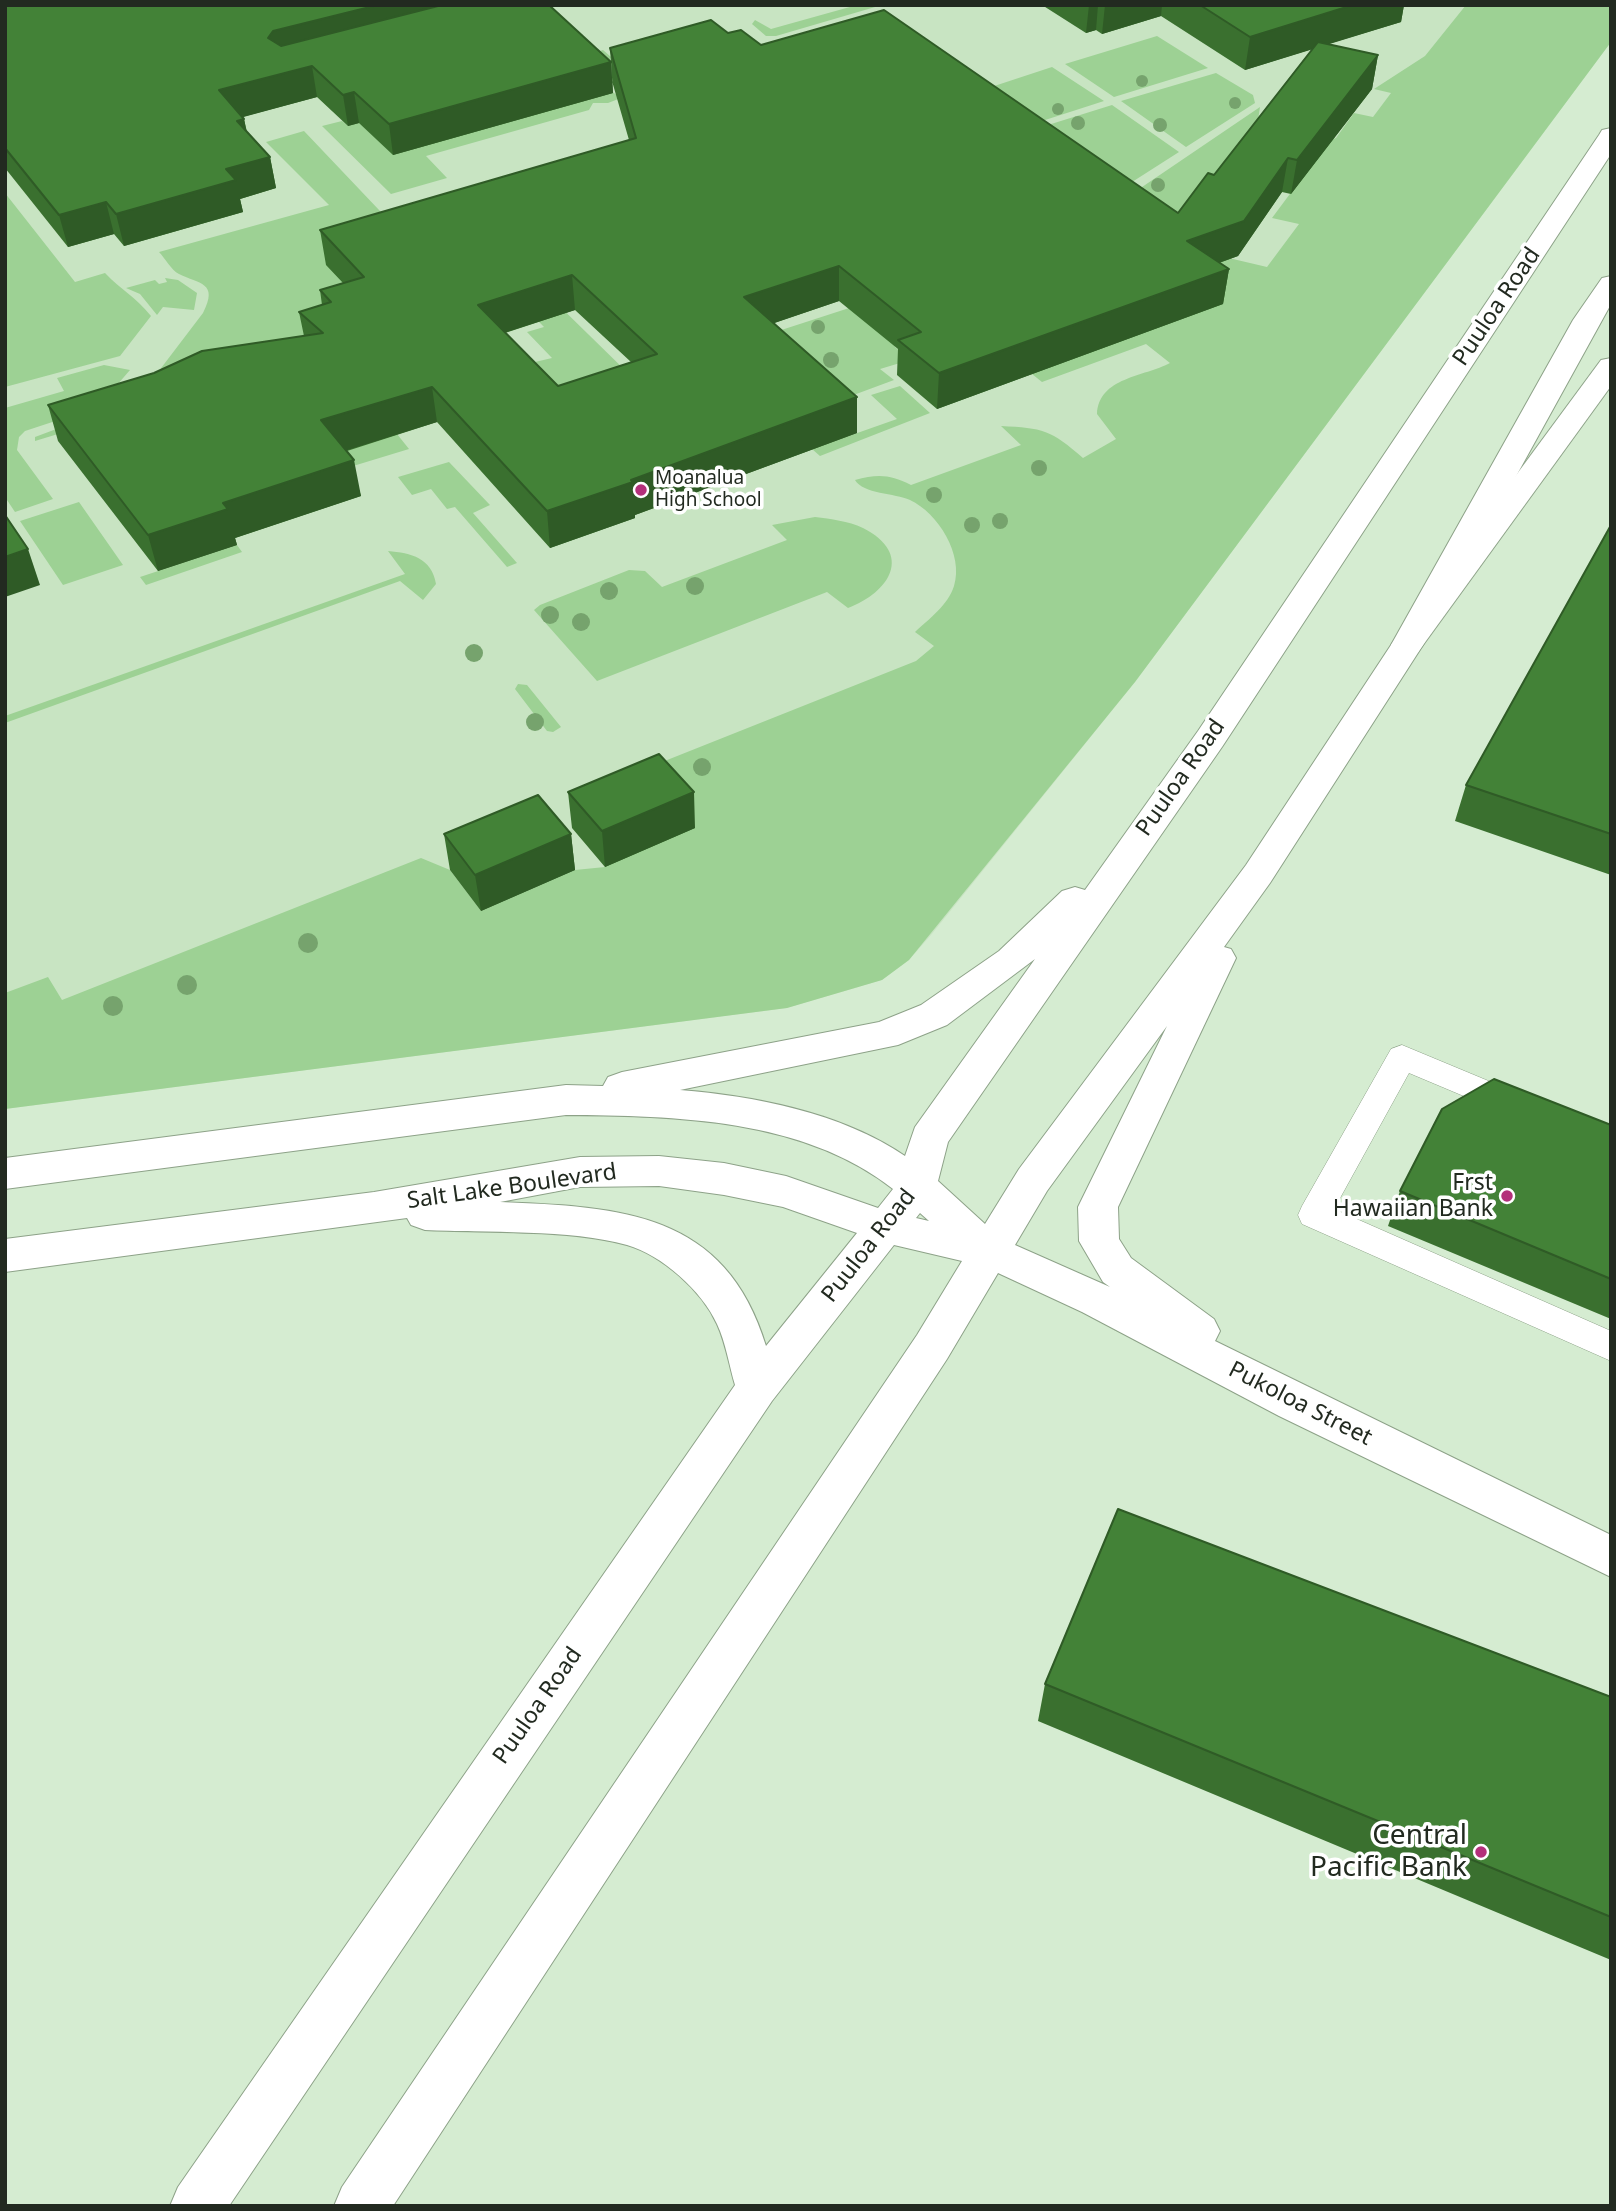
<!DOCTYPE html>
<html>
<head>
<meta charset="utf-8">
<style>
	body { margin:0 }
	#map { position:relative; width:1616px; height:2211px; overflow:hidden; background:#d5ecd1; font-family:"Noto Sans",sans-serif }
	canvas { display:block }
	.frame { position:absolute; inset:0; border:7px solid #222a20; pointer-events:none }
</style>
</head>
<body>
<div id="map">
<canvas width="1616" height="2211"></canvas>
<div class="frame"></div>
</div>
<script>
const ctx = document.querySelector('canvas').getContext('2d');
ctx.lineJoin = 'round';
function paint(path, color) { ctx.fillStyle = color; ctx.fill(path, 'evenodd'); }
function stroke(path, color, width, dash) { ctx.strokeStyle = color; ctx.lineWidth = width; ctx.lineCap = dash ? 'butt' : 'round'; ctx.setLineDash(dash || []); ctx.stroke(path); }
function drawText(font, color, halo, rows, align = 'center') {
  ctx.font = font + ' "Noto Sans",sans-serif'; ctx.lineWidth = 7; ctx.setLineDash([]); ctx.textBaseline = 'middle'; ctx.strokeStyle = halo; ctx.fillStyle = color; for (const [text, x, y, turn = 0] of rows) {
    ctx.save(); ctx.translate(x, y); ctx.rotate((+turn || 0) * Math.PI / 180); ctx.textAlign = isNaN(turn) ? turn : align; if (halo) ctx.strokeText(text, 0, 0); ctx.fillText(text, 0, 0); ctx.restore();
  }
}
const built = new Path2D(`
	M5 5H1611V42L1135 682 931 935 909 960 882 980 787 1008 5 1109Z`);
const green = new Path2D(`
	M857 5H882L776 36H766L752 24 755 20 771 29Z
	M1466 5H1611V42L1135 682 909 960 882 980 787 1008 5 1109V993L48 977 62 1000 421 858 450 870 481 911 575 870 605 867 642 770 916 661 934 646 915 632C929 619 948 605 954 586 964 555 938 513 910 500 895 493 863 494 855 480 877 474 890 474 911 485L1021 445 1001 426C1043 428 1051 430 1083 458L1116 439 1097 414C1099 377 1144 377 1170 363L1146 344 1042 382 1032 374 1169 244 1267 267 1299 224 1272 218 1330 140 1336 138 1354 113 1373 117 1391 93 1374 89 1425 56Z
	M1157 36 1208 68 1114 97 1065 64Z
	M603 50 611 57 597 81 621 98 608 103H593L589 110 426 156 447 178 391 194 322 126 342 121 348 126Z
	M1052 67 1104 101 1011 131 973 93Z
	M1216 73 1253 95 1255 103 1186 147 1121 101Z
	M1112 105 1179 152 1107 198 1016 135Z
	M1260 107 1257 127 1170 238 1117 204Z
	M304 131 398 230 370 312 397 434 409 449 340 470 150 406 35 441V437L99 413 152 380 203 313C219 282 199 284 179 274 171 270 165 258 159 252L329 205 266 142Z
	M5 193 75 282 105 273C121 290 136 297 151 316L120 356 5 387Z
	M165 278 178 280 197 293 194 310 163 307 157 315 140 294 126 288 155 280 159 284 167 282Z
	M543 290 634 379 566 395 535 362 552 358 527 332 544 327 516 298Z
	M880 298 895 347 910 360 880 369 894 380 832 403 769 334Z
	M104 365 130 370 98 407 25 431 19 437 17 450 53 499 15 512 5 497V408L64 391 57 378Z
	M900 386 930 413 820 456 812 449 897 419 871 395Z
	M449 462 490 505 473 513 517 563 507 567 455 507 447 509 431 489 412 495 398 477Z
	M79 502 123 565 63 585 20 521Z
	M815 517C831 519 848 521 863 528 914 554 890 592 848 608L827 592 597 681 534 610 540 605 629 570 645 571 662 587 787 540 772 525Z
	M237 545 242 552 146 585 140 577Z
	M388 551C411 553 432 558 436 584L423 600 400 581 5 723V716L405 574Z
	M518 684 527 685 561 727 553 732 547 731 515 689Z`);
const lane = new Path2D(`
	M1402 1045 1527 1097 1532 1106 1527 1115 1516 1118 1409 1073 1334 1209 1611 1331V1361L1302 1224 1298 1215 1302 1206 1391 1049Z`);
const secondary = new Path2D(`
	M1611 128V154L1222 747 948 1142 938 1181 985 1224 1019 1169 1246 865 1391 645 1573 320 1602 278 1611 276V304L1423 645 1270 883 1224 947 1231 949 1236 958 1118 1207 1119 1239 1131 1258 1214 1319 1220 1331 1215 1341 1611 1535V1577L1279 1416 1082 1312 998 1273 947 1359 393 2206H334L342 2187 917 1335 962 1261 894 1245 772 1401 229 2206H170L178 2187 735 1385C729 1365 726 1343 717 1324 702 1291 662 1255 627 1245 571 1229 485 1233 425 1230L411 1225 407 1218 5 1272V1239L374 1192 580 1157 659 1156 724 1163 786 1176 878 1208 893 1189C803 1118 675 1116 566 1115L5 1189V1158L566 1085 603 1086 608 1077 622 1072 879 1022 921 1005 999 951 1062 891 1075 887 1085 890 1198 731 1599 135 1602 130ZM1035 959 915 1127 905 1156C842 1113 755 1096 680 1090L898 1045 947 1025ZM1167 1026 1078 1207 1079 1241 1103 1282 1110 1287 1015 1245 1047 1191ZM659 1186 724 1195 783 1207 857 1233 766 1346C725 1211 620 1207 500 1202L580 1187ZM920 1213 929 1221 916 1218Z`);
const highway = new Path2D(`
	M1611 358V386L1418 652 1407 655 1396 652 1391 645 1396 638 1601 360Z`);
const trees = [
	[1142,81,6],
	[1235,103,6],
	[1058,109,6],
	[1078,123,7],
	[1160,125,7],
	[1158,185,7],
	[818,327,7],
	[831,360,8],
	[1039,468,8],
	[934,495,8],
	[1000,521,8],
	[972,525,8],
	[695,586,9],
	[609,591,9],
	[550,615,9],
	[581,622,9],
	[474,653,9],
	[535,722,9],
	[702,767,9],
	[308,943,10],
	[187,985,10],
	[113,1006,10]
];
const wall = new Path2D(`
	M5 5 611 62 613 93 393 155 359 123 348 126 317 97 242 117 244 119 247 132 270 157 276 188 240 199 243 212 124 246 114 234 68 247 5 168Z
	M1042 5H1404L1401 22 1328 44 1378 55 1372 89 1291 194 1282 192 1238 256 1219 263 1229 269 1223 304 937 409 897 375 898 349 839 301 774 323 857 433 635 515V518L550 548 437 422 347 451 361 496 235 538 237 545 158 571 58 441 48 405 304 336 299 312 322 305 320 290 343 283 326 265 320 230 629 140 612 81 610 48 728 33 761 45 1178 213 1214 175 1312 49 1245 70 1161 16 1102 34 1096 30 1086 33ZM575 310 631 362 558 386 505 333Z
	M1611 525V875L1455 821 1466 785Z
	M568 792 695 828 605 867 572 828Z
	M444 834H571L575 870 481 911 450 870Z
	M1611 1125V1319L1388 1226 1400 1191Z
	M1045 1684 1611 1697V1960L1038 1721Z`);
const shadedWall = new Path2D(`
	M378 5H504L278 61 268 38 273 31Z
	M1089 5H1098L1096 30 1086 33Z
	M1105 5H1162L1161 16 1102 34Z
	M1353 5H1404L1401 22 1245 70 1250 37Z
	M1378 55 1372 89 1291 194 1297 160Z
	M611 62 613 93 393 155 389 124Z
	M312 66 317 97 225 122 219 90Z
	M354 92 359 123 348 126 343 95Z
	M244 119 250 150 237 121Z
	M270 157 276 188 240 199 243 212 124 246 116 214 226 169Z
	M1288 158 1282 192 1238 256 1182 276 1187 241Z
	M106 202 114 234 68 247 59 215Z
	M839 266V301L745 333 744 297Z
	M1229 269 1223 304 937 409 939 373Z
	M572 275 575 310 482 340 478 305Z
	M432 387 437 422 328 456 321 420Z
	M857 397V433L635 515V518L550 548 547 511Z
	M354 460 361 496 235 538 237 545 158 571 148 535 223 503Z
	M28 549 40 585 5 597V557Z
	M694 792 695 828 605 867 602 831Z
	M571 834 575 870 481 911 475 875Z`);
const building = new Path2D(`
	M5 5H378L273 31 268 38 281 46 442 5H549L611 62 389 124 354 92 343 95 312 66 219 90 244 119 237 121 270 157 226 169 236 180 116 214 106 202 59 215 5 148Z
	M1200 5H1353L1250 37Z
	M884 10 1178 213 1208 173 1214 175 1318 42 1378 55 1297 160 1288 158 1244 221 1187 241 1229 269 939 373 898 340 921 332 839 266 744 297 857 397 631 480 633 482 547 511 432 387 321 420 354 460 223 503 228 509 148 535 48 405 154 373 202 351 323 333 299 312 331 302 320 290 364 277 320 230 636 138 610 48 711 20 728 33 741 30 761 45ZM572 275 657 354 558 386 478 305Z
	M5 515 28 549 5 557Z
	M1611 525V834L1466 785Z
	M659 754 694 792 602 831 568 792Z
	M538 795 571 834 475 875 444 834Z
	M1494 1079 1611 1125V1279L1400 1191 1442 1109Z
	M1118 1509 1611 1697V1917L1045 1684Z`);
const markers = [
	[641,490,7,"#b3307a"],
	[1507,1196,7,"#b3307a"],
	[1481,1852,7,"#b3307a"]
];
const farPoinames = [
	["Moanalua",655,479],
	["High School",655,501]
];
const streetNames = [
	["Puuloa Road",1497,307,-56],
	["Puuloa Road",1181,778,-55],
	["Salt Lake Boulevard",512,1187,-8],
	["Puuloa Road",869,1246,-52],
	["Pukoloa Street",1300,1404,27],
	["Puuloa Road",538,1706,-55]
];
const poiNames = [
	["Frst",1493,1183],
	["Hawaiian Bank",1493,1209]
];
const nearPoinames = [
	["Central",1467,1836],
	["Pacific Bank",1467,1868]
];
paint(built, '#c8e4c2');
paint(green, '#9dd194');
stroke(lane, '#8da288', 1);
stroke(secondary, '#8da288', 2);
stroke(highway, '#8da288', 2);
paint(lane, '#fff');
paint(secondary, '#fff');
paint(highway, '#fff');
ctx.fillStyle = '#76a36d';
for (const [x, y, r] of trees) { ctx.beginPath(); ctx.arc(x, y, r, 0, 2 * Math.PI); ctx.fill(); }
paint(wall, '#3a702f');
paint(shadedWall, '#2f5b26');
paint(building, '#438237');
stroke(building, '#2f5b26', 2);
for (const [x, y, r, color] of markers) { const dot = new Path2D(); dot.arc(x, y, r, 0, 2 * Math.PI); ctx.fillStyle = color; ctx.fill(dot); stroke(dot, '#fff', 2.5); }
drawText('19px', '#222a20', '#fff', farPoinames, 'left');
drawText('23px', '#222a20', '#fff', streetNames);
drawText('23px', '#222a20', '#fff', poiNames, 'right');
drawText('28px', '#222a20', '#fff', nearPoinames, 'right');
</script>
</body>
</html>
